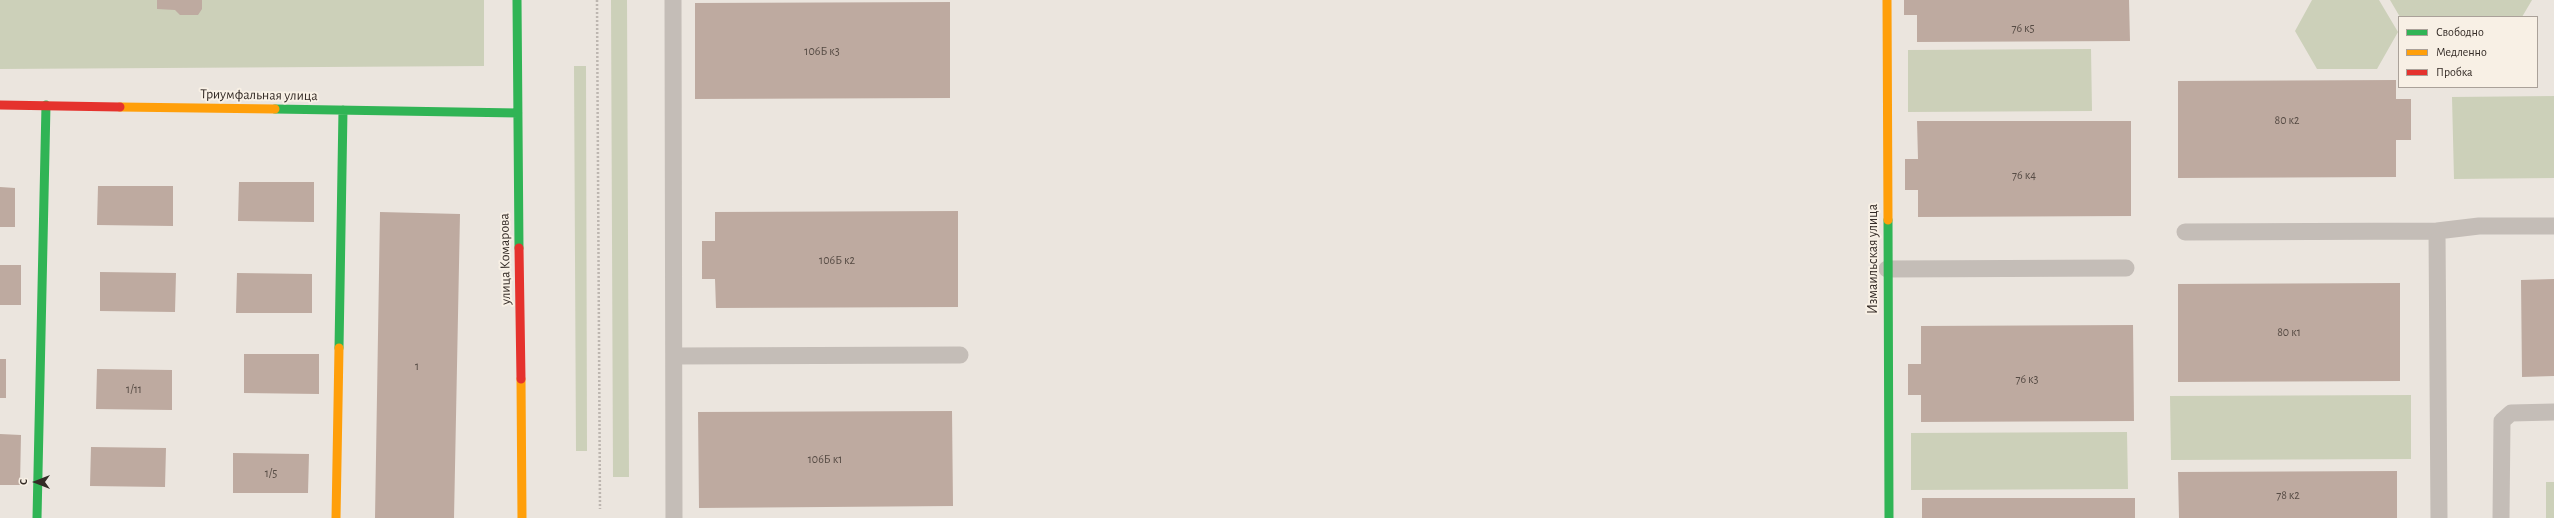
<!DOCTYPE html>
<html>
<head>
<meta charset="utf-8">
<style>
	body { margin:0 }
	#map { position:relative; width:2554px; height:518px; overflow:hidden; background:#ebe5de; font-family:"Alegreya Sans",sans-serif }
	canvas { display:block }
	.legend { position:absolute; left:2398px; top:16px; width:140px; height:72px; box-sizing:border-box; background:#f8f0e5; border:1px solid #aaa199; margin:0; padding:5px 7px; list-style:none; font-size:12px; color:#342b26 }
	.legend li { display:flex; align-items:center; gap:8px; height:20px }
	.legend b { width:20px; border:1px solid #aaa199 }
	.north { position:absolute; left:16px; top:462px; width:40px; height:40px; -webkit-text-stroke:3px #f8f0e5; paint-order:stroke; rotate:270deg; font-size:11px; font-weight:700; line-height:16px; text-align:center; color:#342b26 }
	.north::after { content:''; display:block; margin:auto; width:14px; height:18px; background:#342b26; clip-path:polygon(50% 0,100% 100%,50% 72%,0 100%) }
</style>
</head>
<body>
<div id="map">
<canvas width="2554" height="518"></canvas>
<ul class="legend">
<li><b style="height:5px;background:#30b455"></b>Свободно</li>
<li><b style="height:5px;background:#ff9f0a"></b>Медленно</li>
<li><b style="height:5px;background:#e5322d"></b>Пробка</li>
</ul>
<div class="north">С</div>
</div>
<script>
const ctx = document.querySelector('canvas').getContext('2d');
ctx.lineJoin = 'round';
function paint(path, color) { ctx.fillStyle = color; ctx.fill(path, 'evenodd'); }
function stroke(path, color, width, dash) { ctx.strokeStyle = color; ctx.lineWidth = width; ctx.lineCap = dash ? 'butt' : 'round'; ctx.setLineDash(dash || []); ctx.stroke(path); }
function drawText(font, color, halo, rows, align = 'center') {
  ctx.font = font + ' "Alegreya Sans",sans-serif'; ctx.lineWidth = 4; ctx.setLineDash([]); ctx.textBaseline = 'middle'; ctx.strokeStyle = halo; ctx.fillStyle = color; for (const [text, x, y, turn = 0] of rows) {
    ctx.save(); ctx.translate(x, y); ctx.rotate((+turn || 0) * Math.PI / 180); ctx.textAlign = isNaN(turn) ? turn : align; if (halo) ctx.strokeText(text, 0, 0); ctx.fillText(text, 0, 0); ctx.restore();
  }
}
const green = new Path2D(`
	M0 0H484V66L0 69Z
	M611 0H627L629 477H613Z
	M2312 0H2379L2398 32 2377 69H2317L2295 31Z
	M2390 0H2532L2522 17H2400Z
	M2091 49 2092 111 1908 112V50Z
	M574 66H586L587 451H576Z
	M2554 96V178L2454 179 2452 97Z
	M2411 395V459L2171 460 2170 396Z
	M2127 432 2128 489 1911 490V433Z
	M2546 482H2554V518H2546Z`);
const building = new Path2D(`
	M157 0H202V9L198 15H180L175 10 157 9Z
	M1904 0H2129L2130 41 1917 42V15H1904Z
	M950 2V98L695 99V3Z
	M2396 80V99H2411V140H2396V177L2178 178V81Z
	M1917 121H2131V216L1918 217V190H1905V159H1918Z
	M239 182H314V222L238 221Z
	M98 186H173V226L97 225Z
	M0 187 15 188V227H0Z
	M958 211V307L716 308 715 279H702V241H715V212Z
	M380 212 460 214 454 518H375Z
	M0 265H21V305H0Z
	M100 272 176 273 175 312 100 311Z
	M237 273 312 274V313H236Z
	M2554 279V376L2522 377 2521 280Z
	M2400 283V381L2178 382V284Z
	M2133 325 2134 421 1921 422V395H1908V364H1921V326Z
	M244 354H319V394L244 393Z
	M0 359H6V398H0Z
	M97 369 172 370V410L96 409Z
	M952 411 953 506 699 508 698 412Z
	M0 434 21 435 20 485H0Z
	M91 447 166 448 165 487 90 486Z
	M233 453 309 454 308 493H233Z
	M2397 471V518H2179L2178 472Z
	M1922 498H2135V518H1922Z`);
const path = new Path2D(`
	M597 0 600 509`);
const lane = new Path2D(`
	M673 0 674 518
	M2185 232 2437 231
	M1887 269 2126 268
	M674 356 960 355
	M2439 518 2437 231 2479 226H2554
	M2501 518 2502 421 2511 413 2554 412`);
const fast = new Path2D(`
	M517 0 519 248
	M275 109 518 113
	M1888 220 1889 518
	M339 348 343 110
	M37 518 46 105`);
const slow = new Path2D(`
	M1887 0 1888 220
	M120 107 275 109
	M521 379 522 518
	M336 518 339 348`);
const jam = new Path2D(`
	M0 105 120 107
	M519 248 521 379`);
const numberNames = [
	["76 к5",2023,28],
	["106Б к3",822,51],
	["80 к2",2287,120],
	["76 к4",2024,175],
	["106Б к2",837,260],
	["80 к1",2289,332],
	["1",417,366],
	["76 к3",2027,379],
	["1/11",134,389],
	["106Б к1",825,459],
	["1/5",271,473],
	["78 к2",2288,495]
];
const streetNames = [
	["Триумфальная улица",259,95,1],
	["улица Комарова",505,259,-91],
	["Измаильская улица",1873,259,-90]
];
paint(green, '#ccd0b9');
paint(building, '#beaaa0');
stroke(path, '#bdb6b0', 2.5, [2, 2]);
stroke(lane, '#c4bdb7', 17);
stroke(fast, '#30b455', 9);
stroke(slow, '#ff9f0a', 9);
stroke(jam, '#e5322d', 9);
drawText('12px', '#564b44', null, numberNames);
drawText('14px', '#342b26', '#f8f0e5', streetNames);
</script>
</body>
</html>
